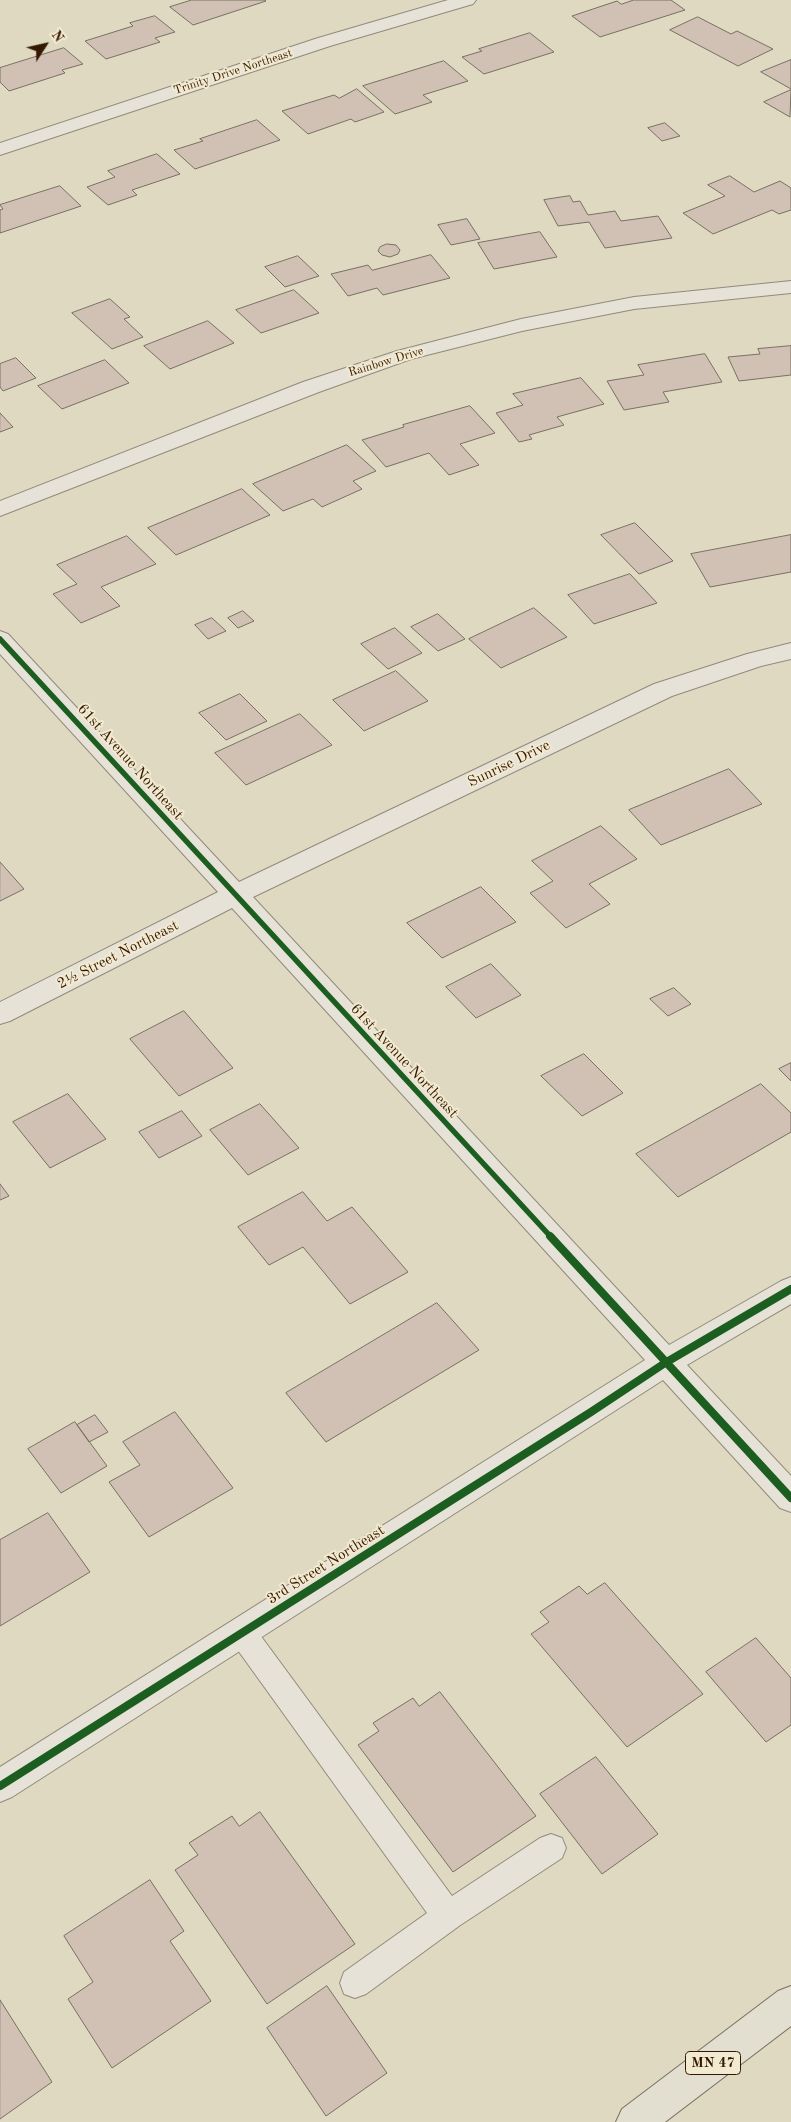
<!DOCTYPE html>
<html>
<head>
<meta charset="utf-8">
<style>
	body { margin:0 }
	#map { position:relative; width:791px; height:2122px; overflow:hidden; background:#dfd9c2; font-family:"Old Standard TT",serif }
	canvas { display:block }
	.north { position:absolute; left:20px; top:20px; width:50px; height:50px; -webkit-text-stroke:4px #f2ead0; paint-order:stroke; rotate:55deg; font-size:14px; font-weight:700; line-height:20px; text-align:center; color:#341802 }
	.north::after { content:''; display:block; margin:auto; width:18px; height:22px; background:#341802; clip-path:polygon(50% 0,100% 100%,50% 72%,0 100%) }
</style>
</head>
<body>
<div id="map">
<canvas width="791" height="2122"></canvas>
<div class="north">N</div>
</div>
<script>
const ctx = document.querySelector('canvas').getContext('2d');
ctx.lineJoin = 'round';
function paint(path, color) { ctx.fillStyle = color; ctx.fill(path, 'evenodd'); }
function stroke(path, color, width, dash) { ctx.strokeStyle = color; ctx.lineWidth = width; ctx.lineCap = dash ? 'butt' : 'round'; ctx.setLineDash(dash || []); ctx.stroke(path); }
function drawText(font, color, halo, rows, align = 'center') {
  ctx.font = font + ' "Old Standard TT",serif'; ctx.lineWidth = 4; ctx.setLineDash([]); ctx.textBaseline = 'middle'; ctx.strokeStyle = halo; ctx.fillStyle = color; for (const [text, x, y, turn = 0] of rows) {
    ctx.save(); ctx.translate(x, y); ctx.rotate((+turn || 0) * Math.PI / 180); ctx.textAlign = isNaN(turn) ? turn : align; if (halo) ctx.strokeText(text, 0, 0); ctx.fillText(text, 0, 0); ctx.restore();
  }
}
const building = new Path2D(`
	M192 0H265L266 1 193 25 170 7Z
	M634 0H671L685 10 600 37 572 16 617 1 621 4Z
	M155 16 175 32 155 38 160 42 106 59 85 41 133 26 130 23Z
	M698 17 731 34 737 31 773 49 738 66 670 30Z
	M530 33 554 52 484 74 462 57 482 51 479 49Z
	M64 48 83 64 62 70 65 73 9 91 0 82V68Z
	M791 60V89L761 72Z
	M444 61 468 81 423 95 432 102 395 114 363 86Z
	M357 89 384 112 355 122 351 119 308 134 282 111 334 95 339 98Z
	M791 90 790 117 764 102Z
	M257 120 280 140 195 169 174 150 203 141 200 139Z
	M665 123 680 136 662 141 648 128Z
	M157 154 180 174 132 190 137 195 108 205 87 187 115 177 108 171Z
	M730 176 754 192 780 181 791 188V210L779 214 772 210 713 234 683 213 725 196 708 185Z
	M60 186 81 206 0 233V210L3 209 0 205Z
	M570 196 573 202 580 201 588 215 615 211 621 221 658 216 672 238 605 248 589 222 558 226 544 200Z
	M467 219 480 239 451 245 438 225Z
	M540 232 557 257 494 269 478 243Z
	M387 244 396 245 400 250 398 254 390 257 382 255 378 251 380 247Z
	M431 255 450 278 383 295 377 288 348 296 331 274 368 265 372 270Z
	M298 256 319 276 285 287 265 267Z
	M294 290 319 313 261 333 236 310Z
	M110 299 130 317 124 319 143 337 112 349 72 313Z
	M208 321 234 343 170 369 144 346Z
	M791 346V375L739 381 728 357 760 354 758 349Z
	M705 354 722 382 663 392 669 402 624 410 607 381 644 375 638 365Z
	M16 358 36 378 3 391 0 387V364Z
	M105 360 129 383 62 409 38 386Z
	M581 378 604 404 557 417 564 425 529 435 532 439 519 442 496 413 523 405 513 394Z
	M470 406 495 433 460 444 479 465 449 475 429 453 386 467 362 440 404 427 403 425Z
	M0 413 13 427 0 432Z
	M347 445 376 471 353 481 362 489 322 507 313 499 283 511 253 484Z
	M242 489 270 515 176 555 148 528Z
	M635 523 673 561 639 574 601 535Z
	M791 535V572L710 587 691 554Z
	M127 536 156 564 101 587 120 606 81 623 53 594 77 584 57 565Z
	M630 574 657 603 594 624 568 595Z
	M534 608 567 637 501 668 469 639Z
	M243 611 254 621 238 628 228 618Z
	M438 614 465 639 438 651 411 627Z
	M212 618 226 631 208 639 195 625Z
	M395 628 422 653 388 669 361 644Z
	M396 671 428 701 364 731 333 700Z
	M240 694 267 721 226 740 199 713Z
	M300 714 332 745 246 785 215 753Z
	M729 769 762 804 661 845 629 810Z
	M601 826 637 859 589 884 610 904 566 928 530 893 553 881 532 861Z
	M0 862 24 889 0 901Z
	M481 887 516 922 442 958 407 923Z
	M491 964 521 995 476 1018 446 987Z
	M674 988 691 1004 668 1016 650 999Z
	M184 1011 233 1068 179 1096 130 1039Z
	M584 1054 623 1093 582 1116 541 1076Z
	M791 1063V1081L779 1069Z
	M761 1084 791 1113V1132L678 1197 636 1154Z
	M68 1094 106 1139 50 1168 13 1122Z
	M260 1104 299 1148 248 1175 210 1130Z
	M182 1111 202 1136 159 1158 139 1132Z
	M0 1184 9 1196 0 1200Z
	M303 1192 327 1221 352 1207 408 1272 350 1304 303 1247 269 1265 238 1227Z
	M437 1303 479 1350 326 1442 286 1393Z
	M175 1412 233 1488 149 1537 109 1482 140 1465 123 1442Z
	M95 1415 108 1432 89 1442 77 1425Z
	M75 1422 107 1466 61 1493 28 1449Z
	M48 1513 90 1572 0 1626V1540Z
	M605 1583 703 1694 627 1747 531 1634 549 1622 540 1612 579 1586 587 1594Z
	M756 1638 791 1678V1725L766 1742 706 1672Z
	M440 1692 536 1816 453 1872 358 1745 379 1731 373 1723 413 1698 419 1706Z
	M596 1757 658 1834 602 1874 540 1794Z
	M260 1812 355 1944 267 2004 175 1870 198 1855 189 1843 232 1816 239 1826Z
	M150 1880 184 1931 170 1941 211 2001 112 2068 68 1999 93 1982 64 1936Z
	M327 1986 387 2073 326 2116 267 2028Z
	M0 2000 52 2082 0 2119Z`);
const service = new Path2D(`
	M242 1620 252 1624 452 1896 540 1838 551 1834 562 1838 566 1848 562 1858 459 1926 366 1994 355 1998 344 1994 340 1983 344 1972 427 1913 232 1642 228 1633 232 1624Z`);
const minor = new Path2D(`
	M448 0H476L473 4 330 46 0 155V143L318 38Z
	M791 281V293L634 309 522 331 411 359 319 392 0 516V501L303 382 397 351 521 319 634 297Z
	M0 631 8 634 239 882 654 684 747 654 791 643V659L761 666 672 696 253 897 669 1345 781 1281 791 1277V1304L687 1365 791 1476V1512L780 1508 663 1380 12 1797 0 1802V1767L645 1360 232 908 10 1021 0 1024V1002L218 892 0 654Z`);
const primary = new Path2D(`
	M791 1986V2026L665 2122H616L622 2109 778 1991Z`);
const cyclewayFar1 = new Path2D(`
	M0 639 551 1237`);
const cycleway = new Path2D(`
	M550 1236 791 1498
	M0 1786 591 1412 665 1363 791 1289`);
const farStreetnames = [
	["Trinity Drive Northeast",233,72,-18],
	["Rainbow Drive",386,362,-17]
];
const shields = [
	[713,2063,55]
];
const shieldNames = [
	["MN 47",713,2063]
];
const streetNames = [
	["61st Avenue Northeast",130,762,48],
	["Sunrise Drive",509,764,-26],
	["2½ Street Northeast",118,955,-27],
	["61st Avenue Northeast",404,1061,47],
	["3rd Street Northeast",326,1565,-32]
];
paint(building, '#d1c0b4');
stroke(building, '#787061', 1);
stroke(service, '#918a7a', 2);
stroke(minor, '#918a7a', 2);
stroke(primary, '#787061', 2);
paint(service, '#e6e2d7');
paint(minor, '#e6e2d7');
paint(primary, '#e2ded0');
stroke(cyclewayFar1, '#1b5e20', 5.5);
stroke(cycleway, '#1b5e20', 8);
drawText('12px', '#341802', '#f2ead0', farStreetnames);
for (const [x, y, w] of shields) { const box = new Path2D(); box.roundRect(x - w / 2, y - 11.5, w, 23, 4); ctx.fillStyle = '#f2ead0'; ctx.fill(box); stroke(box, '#341802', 1); }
drawText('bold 14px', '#341802', null, shieldNames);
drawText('15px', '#341802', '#f2ead0', streetNames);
</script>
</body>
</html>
